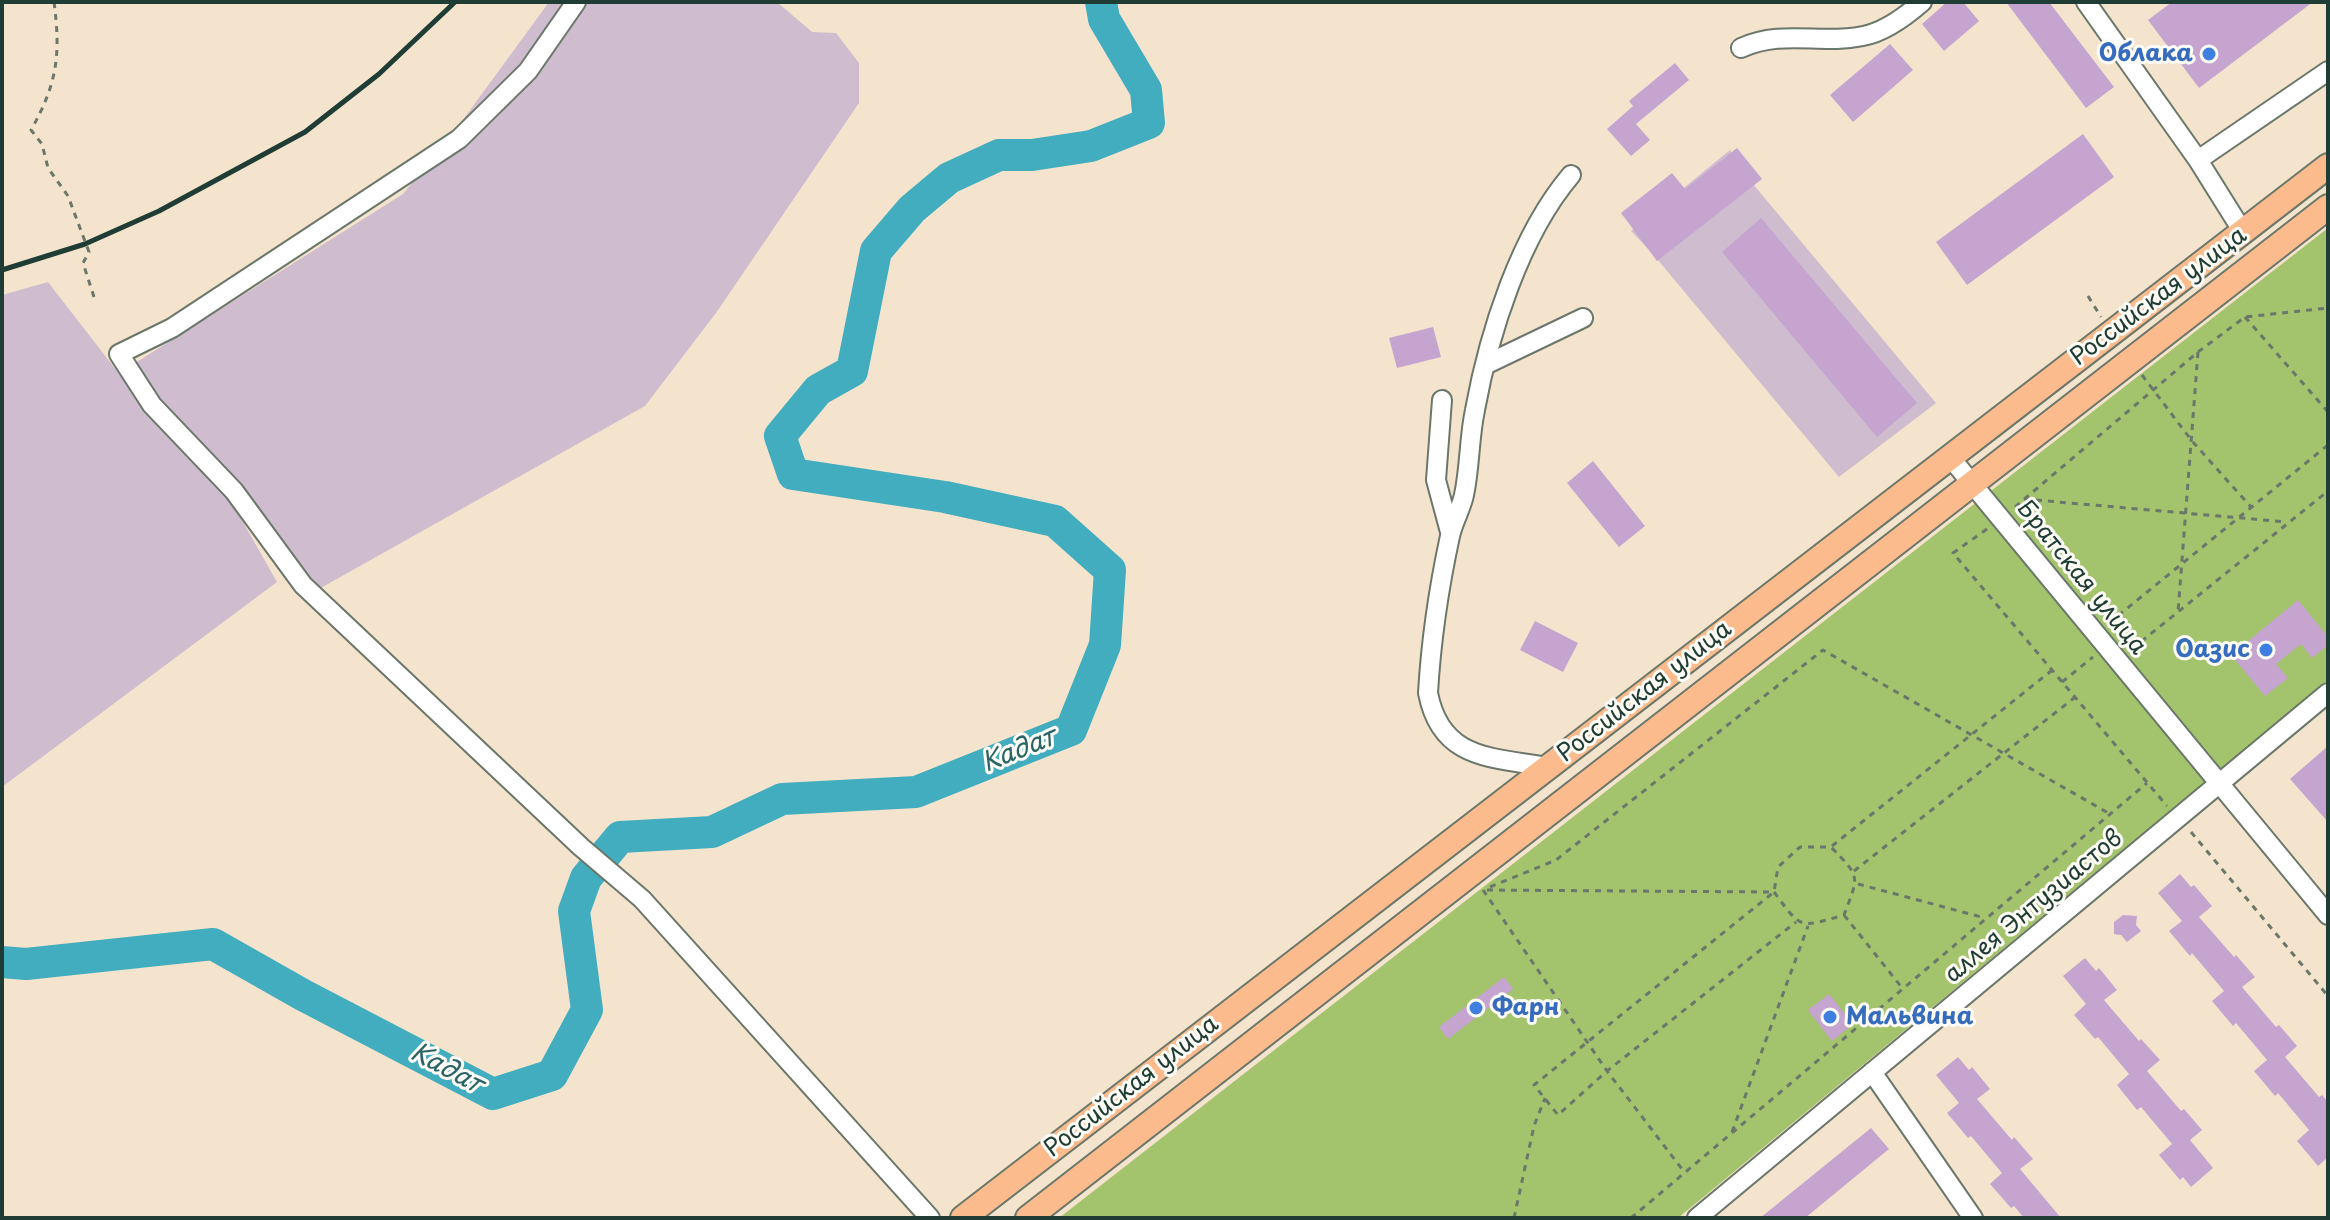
<!DOCTYPE html>
<html>
<head>
<meta charset="utf-8">
<style>
	body { margin:0 }
	#map { position:relative; width:2330px; height:1220px; overflow:hidden; background:#f5e4cd; font-family:"Playpen Sans",sans-serif }
	canvas { display:block }
	.frame { position:absolute; inset:0; border:4px solid #1f3d34; pointer-events:none }
</style>
</head>
<body>
<div id="map">
<canvas width="2330" height="1220"></canvas>
<div class="frame"></div>
</div>
<script>
const ctx = document.querySelector('canvas').getContext('2d');
ctx.lineJoin = 'round';
function paint(path, color) { ctx.fillStyle = color; ctx.fill(path, 'evenodd'); }
function stroke(path, color, width, dash) { ctx.strokeStyle = color; ctx.lineWidth = width; ctx.lineCap = dash ? 'butt' : 'round'; ctx.setLineDash(dash || []); ctx.stroke(path); }
function drawText(font, color, halo, rows, align = 'center') {
  ctx.font = font + ' "Playpen Sans",sans-serif'; ctx.lineWidth = 6; ctx.setLineDash([]); ctx.textBaseline = 'middle'; ctx.strokeStyle = halo; ctx.fillStyle = color; for (const [text, x, y, turn = 0] of rows) {
    ctx.save(); ctx.translate(x, y); ctx.rotate((+turn || 0) * Math.PI / 180); ctx.textAlign = isNaN(turn) ? turn : align; if (halo) ctx.strokeText(text, 0, 0); ctx.fillText(text, 0, 0); ctx.restore();
  }
}
const industrial = new Path2D(`
	M549 2H777L812 32 836 33 859 63V103L716 313 645 406 319 589 183 428 124 370 403 194 465 117Z
	M1730 150 1748 178 1936 403 1839 477 1652 253 1631 231Z
	M48 282 134 393 226 492 277 582 2 787V295Z`);
const green = new Path2D(`
	M2328 228V680L1678 1218H1059Z`);
const river = new Path2D(`
	M2 962 26 964 213 944 303 995 493 1094 552 1075 587 1010 574 911 586 878 620 837 712 832 782 799 916 792 1071 730 1105 645 1110 570 1055 521 945 497 793 474 780 436 818 390 852 371 876 251 912 209 949 178 999 155H1032L1091 146 1149 123 1146 90 1104 19 1101 2`);
const building = new Path2D(`
	M1947 2H1963L1979 21 1944 51 1922 24Z
	M2006 2H2049L2114 87 2086 108Z
	M2172 2H2313L2199 88 2148 20Z
	M1890 44 1913 70 1853 122 1830 95Z
	M1675 63 1689 80 1636 124 1650 140 1631 156 1607 129 1633 106 1629 101Z
	M2083 134 2114 177 1967 285 1936 242Z
	M1737 148 1762 179 1657 261 1621 213 1672 173 1685 189Z
	M1761 218 1917 403 1877 437 1722 252Z
	M1433 327 1441 357 1397 368 1389 338Z
	M1593 461 1645 526 1619 547 1567 483Z
	M2298 600 2328 637V645L2312 658 2301 644 2276 664 2288 678 2265 696 2231 655Z
	M1535 621 1578 643 1563 672 1520 650Z
	M2328 746V822L2290 779Z
	M2180 874 2191 887 2194 885 2212 906 2199 917 2234 957 2236 955 2255 977 2242 987 2276 1027 2279 1025 2297 1046 2285 1057 2319 1097 2322 1095 2328 1102V1157L2318 1166 2297 1141 2309 1130 2278 1093 2275 1096 2254 1071 2267 1060 2236 1023 2233 1026 2212 1001 2224 991 2192 953 2190 956 2169 931 2182 921 2158 893Z
	M2123 915 2137 916 2136 925 2141 931 2127 942 2121 935 2114 934V922Z
	M2085 958 2096 971 2099 968 2117 990 2104 1000 2139 1041 2141 1039 2160 1060 2147 1071 2181 1111 2184 1109 2202 1130 2190 1140 2213 1168 2191 1187 2183 1177 2180 1180 2159 1155 2172 1144 2141 1107 2137 1110 2117 1085 2129 1074 2098 1037 2095 1039 2074 1015 2086 1004 2063 976Z
	M1504 977 1513 989 1448 1039 1439 1027Z
	M1829 994 1853 1024 1832 1041 1808 1010Z
	M1958 1057 1969 1070 1972 1067 1990 1089 1977 1099 2012 1140 2014 1137 2033 1159 2020 1169 2061 1218H2024L2014 1206 2011 1208 1990 1184 2002 1173 1971 1136 1968 1138 1947 1113 1959 1103 1936 1075Z
	M1871 1128 1889 1149 1805 1218H1760Z`);
const path = new Path2D(`
	M54 2C61 55 57 84 31 130L42 144 48 168 68 196 89 252 83 263 95 300
	M2088 296 2101 317
	M2245 317 2328 412
	M2198 352 2245 317 2328 308
	M2142 375 2192 441 2251 507
	M2024 499 2287 522
	M2015 507 2198 352 2178 612
	M1987 529 1953 553 2167 806
	M2109 623 2328 445
	M2132 649 2328 491
	M2062 682 2093 657
	M2191 832 2328 996
	M1832 846 2051 671
	M1854 871 2074 698
	M1858 884 1985 918
	M1490 887 1556 860 1823 650 2110 814
	M1483 890 1607 1071 1685 1173
	M1487 890 1774 892
	M1774 892C1802 930 1799 928 1844 915 1859 875 1861 878 1831 847H1800L1778 867 1774 892 1534 1085 1558 1115 1607 1071 1796 922
	M1844 915 1903 989
	M1732 1132 1808 926
	M1514 1218 1534 1126 1545 1098
	M1631 1218 2147 783`);
const minor = new Path2D(`
	M576 2 528 71 459 139 172 328 119 354 152 405 234 491 303 585 581 847 642 899 930 1218
	M2086 2 2198 160 2243 232
	M1741 48C1783 29 1821 45 1863 36 1885 32 1906 16 1922 2
	M2198 160 2328 71
	M1485 365 1583 318
	M1442 400 1436 480 1450 532
	M1950 457 2328 915
	M1547 767C1491 757 1441 760 1428 693 1431 641 1439 587 1450 536 1453 522 1461 509 1464 495 1470 467 1469 438 1475 410 1489 333 1520 235 1571 175
	M1872 1072 1973 1218
	M1697 1218 2328 693`);
const major = new Path2D(`
	M963 1218 2328 166
	M1028 1218 2328 207`);
const rail = new Path2D(`
	M2 270 85 244 159 211 305 132 379 74 455 2`);
const markers = [
	[2209,54,8,"#3f7fe0"],
	[2266,650,8,"#3f7fe0"],
	[1476,1008,8,"#3f7fe0"],
	[1830,1017,8,"#3f7fe0"]
];
const shopNames = [
	["Облака",2193,54],
	["Оазис",2250,650],
	["Фарн",1492,1008,"left"],
	["Мальвина",1846,1017,"left"]
];
const streetNames = [
	["Российская улица",2159,297,-37],
	["Братская улица",2081,578,51],
	["Российская улица",1645,692,-38],
	["аллея Энтузиастов",2034,907,-40],
	["Российская улица",1132,1087,-38]
];
const waterNames = [
	["Кадат",1019,751,-22],
	["Кадат",446,1069,28]
];
paint(industrial, '#cfbdcf');
paint(green, '#a3c36c');
stroke(river, '#41adbf', 32);
paint(building, '#c5a4cf');
stroke(minor, '#6a776a', 22);
stroke(major, '#6a776a', 28);
stroke(path, '#6a776a', 3, [6, 6]);
stroke(minor, '#fff', 18);
stroke(major, '#fbbb8c', 24);
stroke(rail, '#1f3d34', 5);
for (const [x, y, r, color] of markers) { const dot = new Path2D(); dot.arc(x, y, r, 0, 2 * Math.PI); ctx.fillStyle = color; ctx.fill(dot); stroke(dot, '#fdfcf7', 3); }
drawText('bold 24px', '#366cbe', '#fdfcf7', shopNames, 'right');
drawText('24px', '#1f3d34', '#fdfcf7', streetNames);
drawText('italic 26px', '#2b6465', '#fdfcf7', waterNames);
</script>
</body>
</html>
